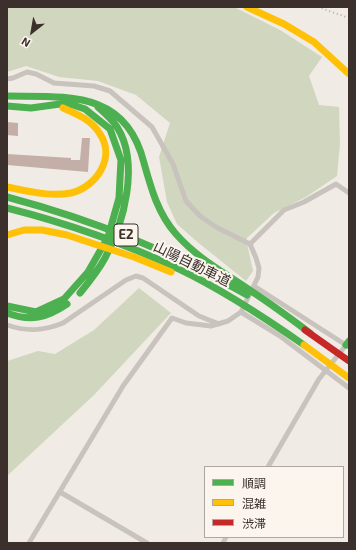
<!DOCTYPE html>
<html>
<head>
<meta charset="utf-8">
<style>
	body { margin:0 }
	#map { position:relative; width:356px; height:550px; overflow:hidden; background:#f0ebe5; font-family:"Exo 2","Noto Sans JP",sans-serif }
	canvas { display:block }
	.frame { position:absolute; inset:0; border:8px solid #3b302b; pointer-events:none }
	.legend { position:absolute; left:204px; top:466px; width:140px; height:72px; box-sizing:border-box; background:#fbf5ee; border:1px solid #aea6a0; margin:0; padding:5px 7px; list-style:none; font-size:12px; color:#3b302b }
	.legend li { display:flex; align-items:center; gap:8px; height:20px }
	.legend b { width:20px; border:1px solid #aea6a0 }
	.north { position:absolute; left:12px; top:12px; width:40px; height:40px; -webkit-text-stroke:3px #fbf5ee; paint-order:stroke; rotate:211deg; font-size:11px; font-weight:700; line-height:16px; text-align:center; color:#3b302b }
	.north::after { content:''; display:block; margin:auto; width:14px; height:18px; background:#3b302b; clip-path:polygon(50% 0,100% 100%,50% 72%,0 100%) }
</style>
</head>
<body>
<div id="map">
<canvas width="356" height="550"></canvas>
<div class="frame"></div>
<ul class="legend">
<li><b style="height:5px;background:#4caf50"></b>順調</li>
<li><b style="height:5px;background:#ffc107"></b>混雑</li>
<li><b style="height:5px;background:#c62828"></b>渋滞</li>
</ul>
<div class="north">N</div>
</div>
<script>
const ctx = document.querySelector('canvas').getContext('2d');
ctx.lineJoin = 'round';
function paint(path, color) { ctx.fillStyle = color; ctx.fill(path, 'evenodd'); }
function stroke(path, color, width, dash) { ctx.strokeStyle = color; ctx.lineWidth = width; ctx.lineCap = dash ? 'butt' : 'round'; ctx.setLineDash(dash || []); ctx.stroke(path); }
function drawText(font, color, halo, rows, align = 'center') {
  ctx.font = font + ' "Exo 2","Noto Sans JP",sans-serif'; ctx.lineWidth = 4; ctx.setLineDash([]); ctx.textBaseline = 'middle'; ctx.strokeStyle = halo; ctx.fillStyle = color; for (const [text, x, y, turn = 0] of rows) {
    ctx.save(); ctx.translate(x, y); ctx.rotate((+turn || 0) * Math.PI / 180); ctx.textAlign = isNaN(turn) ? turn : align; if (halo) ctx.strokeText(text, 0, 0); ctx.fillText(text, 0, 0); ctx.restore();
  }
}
const green = new Path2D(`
	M7 7H234L280 30 322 57 309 76 319 105 339 107 340 144 337 176 306 197 274 213 246 239 253 271 246 281 195 240 177 224 167 202 159 157 170 123 136 95 98 81 59 77 26 66 7 72Z
	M139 288 171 313 94 395 7 476V361L38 351 55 354 94 330Z`);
const building = new Path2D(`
	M7 122 18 123V136L7 135Z
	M82 138H90L88 172 7 165V154L71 158V160H80Z`);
const street = new Path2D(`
	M7 79 13 78 27 72 36 74 54 83 94 86 110 91 152 127 173 164 186 201 200 216 216 227 250 244 256 258 259 268 258 277 241 312 228 321 211 326 186 323 172 318 123 386 29 543
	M250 244 284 210 304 202 336 184 349 193
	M254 286 349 347
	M241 312 280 336 349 388
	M7 325C27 332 44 331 63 323L126 280 136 276 143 278 199 316 219 324
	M268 467 319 379 346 345
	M60 492 147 543
	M223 543 226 537`);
const fast = new Path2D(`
	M7 96C68 97 126 90 144 163 151 188 158 214 176 234 196 257 223 272 248 289 270 303 290 318 310 333
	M7 106 31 108 60 104 73 105 85 109 110 129 121 160 119 198 108 237 88 272 64 299 36 312 7 306
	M7 197C93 220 169 250 247 295
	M7 208C66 223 124 243 179 269 223 290 264 317 304 345
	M80 293C89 282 98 271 105 258 124 223 140 163 117 127 112 119 105 113 98 107
	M7 313C31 322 46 318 67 304
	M346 345 349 341`);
const slow = new Path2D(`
	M247 7 284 24 314 42 349 74
	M7 187C28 191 50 197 71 193 96 187 116 158 100 134 92 120 77 114 63 108
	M7 235 24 230H42L67 235 134 257 171 272
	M304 345 349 378`);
const jam = new Path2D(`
	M305 330 349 361`);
const rail = new Path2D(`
	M318 7 349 18`);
const shields = [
	[126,235,24]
];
const shieldNames = [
	["E2",126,235]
];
const streetNames = [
	["山陽自動車道",192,264,26]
];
paint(green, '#d1d6bf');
paint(building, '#c3afa7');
stroke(street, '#c9c3be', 5);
stroke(fast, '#4caf50', 7);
stroke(slow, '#ffc107', 7);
stroke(jam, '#c62828', 7);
stroke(rail, '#b1aca8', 2, [1, 3]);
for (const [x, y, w] of shields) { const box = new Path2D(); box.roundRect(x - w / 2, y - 11, w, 22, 3); ctx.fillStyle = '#fbf5ee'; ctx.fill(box); stroke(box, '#3b302b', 1); }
drawText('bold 13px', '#3b302b', null, shieldNames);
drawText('14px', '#3b302b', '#fbf5ee', streetNames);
</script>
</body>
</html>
